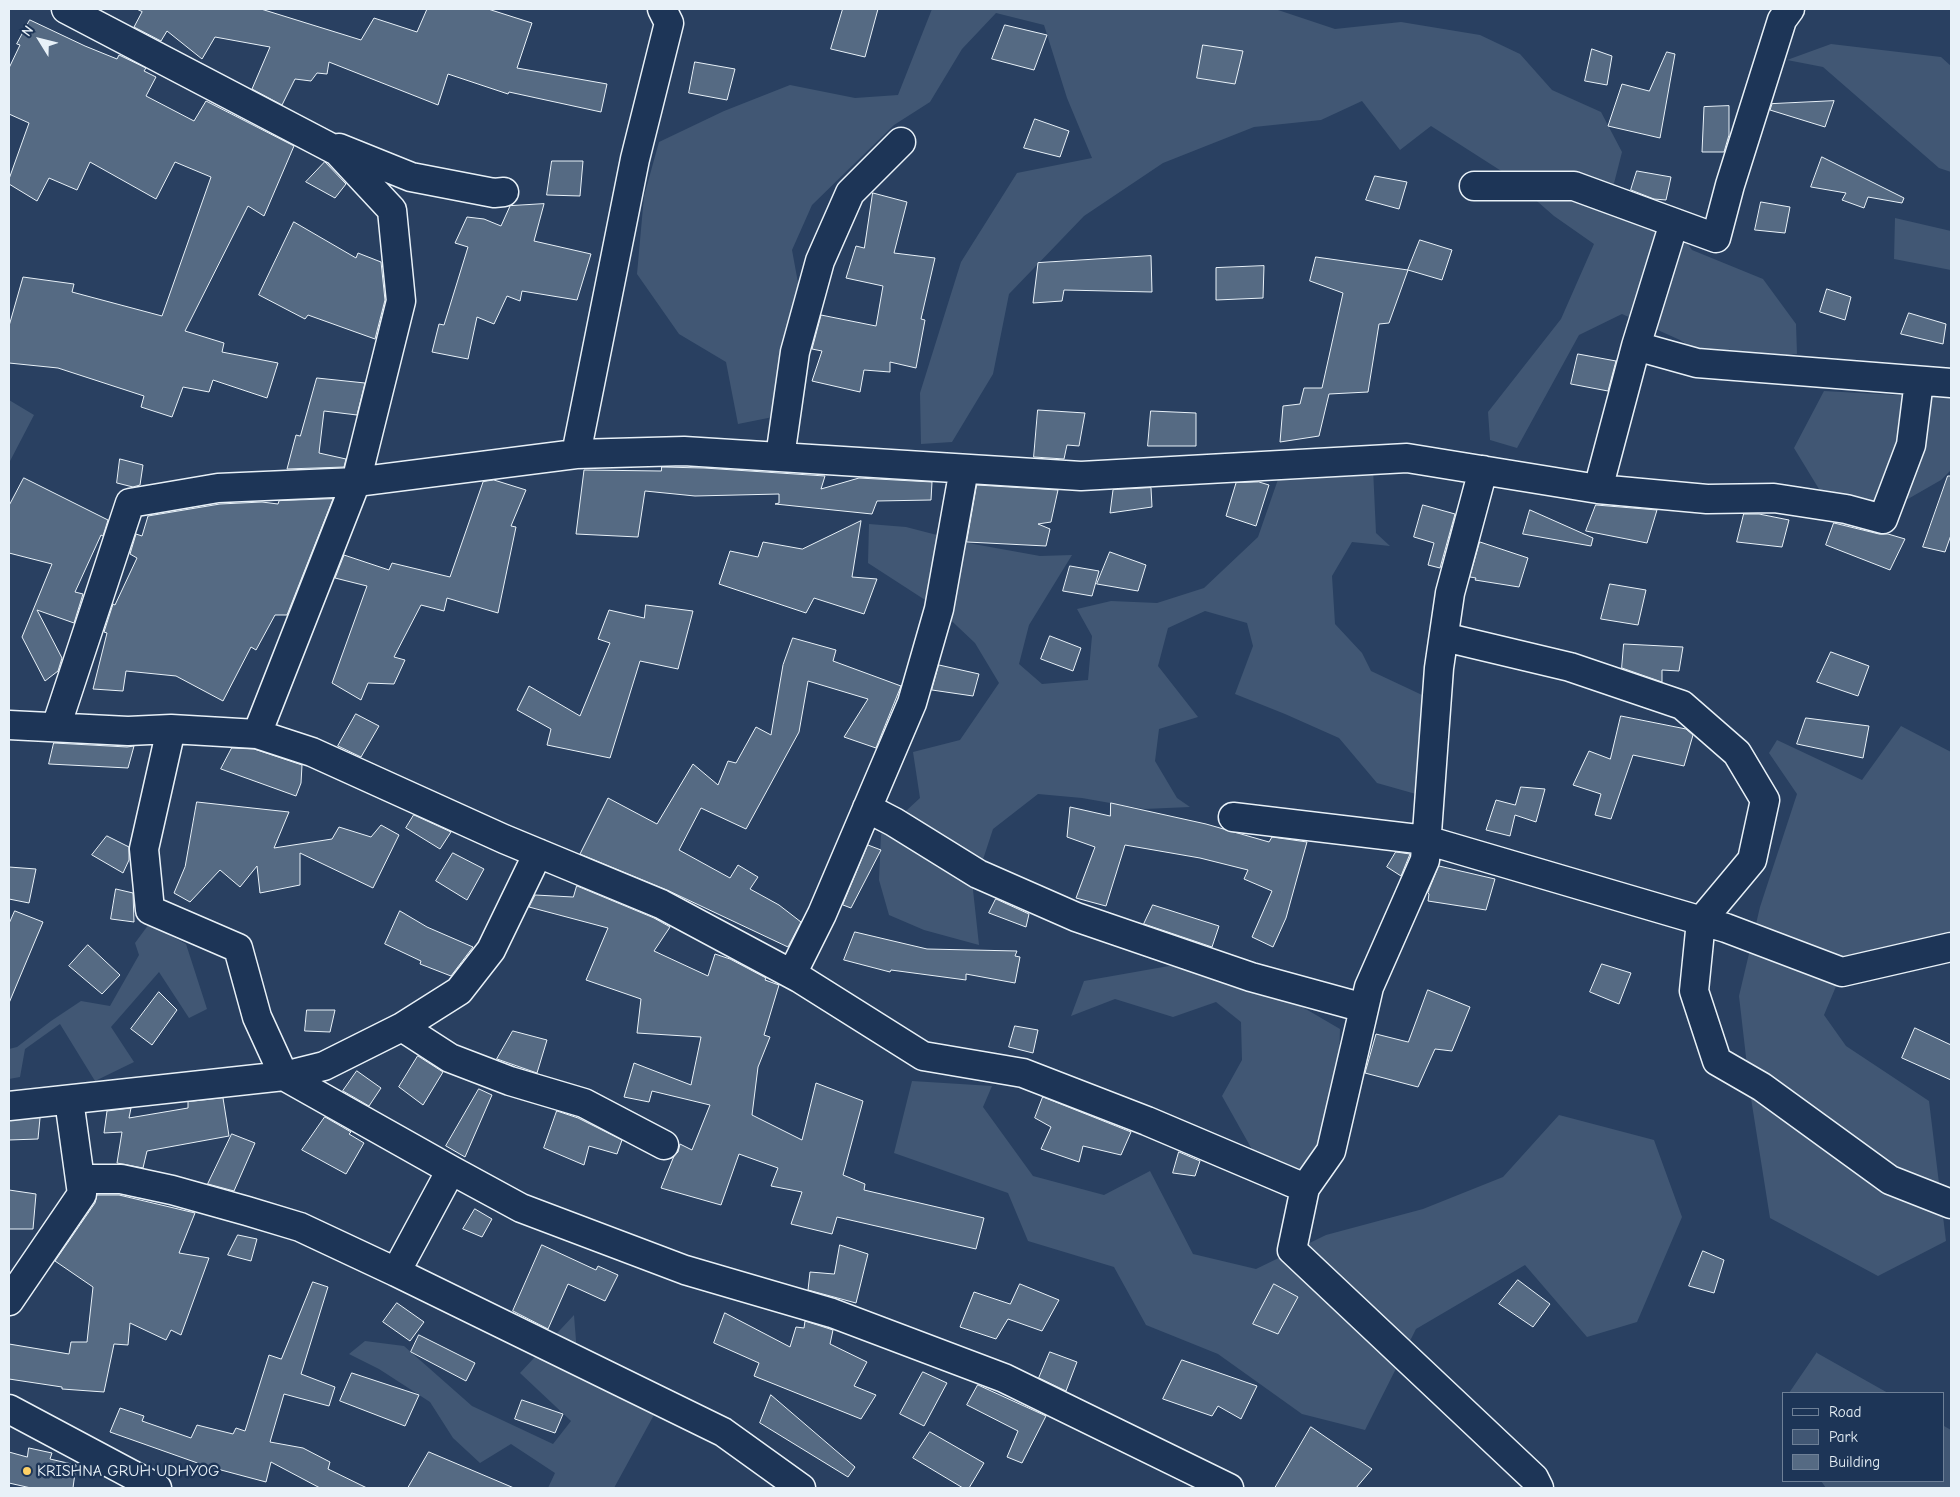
<!DOCTYPE html>
<html>
<head>
<meta charset="utf-8">
<style>
	body { margin:0 }
	#map { position:relative; width:1960px; height:1497px; overflow:hidden; background:#294061; font-family:"Comic Neue",sans-serif }
	canvas { display:block }
	.frame { position:absolute; inset:0; border:10px solid #e8f1f8; pointer-events:none }
	.legend { position:absolute; left:1782px; top:1392px; width:162px; height:90px; box-sizing:border-box; background:#1d3557; border:1px solid #6e8097; margin:0; padding:6px 9px; list-style:none; font-size:15px; color:#e8f1f8 }
	.legend li { display:flex; align-items:center; gap:10px; height:25px }
	.legend b { width:25px; border:1px solid #6e8097 }
	.north { position:absolute; left:15px; top:15px; width:50px; height:50px; -webkit-text-stroke:4px #1d3557; paint-order:stroke; rotate:306deg; font-size:14px; font-weight:700; line-height:20px; text-align:center; color:#e8f1f8 }
	.north::after { content:''; display:block; margin:auto; width:18px; height:22px; background:#e8f1f8; clip-path:polygon(50% 0,100% 100%,50% 72%,0 100%) }
</style>
</head>
<body>
<div id="map">
<canvas width="1960" height="1497"></canvas>
<div class="frame"></div>
<ul class="legend">
<li><b style="height:6px;background:#1d3557"></b>Road</li>
<li><b style="height:14px;background:#415774"></b>Park</li>
<li><b style="height:14px;background:#556a83"></b>Building</li>
</ul>
<div class="north">N</div>
</div>
<script>
const ctx = document.querySelector('canvas').getContext('2d');
ctx.lineJoin = 'round';
function paint(path, color) { ctx.fillStyle = color; ctx.fill(path, 'evenodd'); }
function stroke(path, color, width, dash) { ctx.strokeStyle = color; ctx.lineWidth = width; ctx.lineCap = dash ? 'butt' : 'round'; ctx.setLineDash(dash || []); ctx.stroke(path); }
function drawText(font, color, halo, rows, align = 'center') {
  ctx.font = font + ' "Comic Neue",sans-serif'; ctx.lineWidth = 5; ctx.setLineDash([]); ctx.textBaseline = 'middle'; ctx.strokeStyle = halo; ctx.fillStyle = color; for (const [text, x, y, turn = 0] of rows) {
    ctx.save(); ctx.translate(x, y); ctx.rotate((+turn || 0) * Math.PI / 180); ctx.textAlign = isNaN(turn) ? turn : align; if (halo) ctx.strokeText(text, 0, 0); ctx.fillText(text, 0, 0); ctx.restore();
  }
}
const green = new Path2D(`
	M932 9H1275L1335 29 1401 22 1480 35 1520 54 1552 90 1601 112 1622 152 1610 199 1674 223 1692 250 1763 279 1796 324 1797 354 1717 364 1680 340 1622 314 1579 335 1517 448 1490 440 1488 412 1561 319 1594 244 1554 216 1506 174 1431 126 1400 150 1362 101 1321 120 1254 127 1163 163 1084 216 1009 294 993 374 952 442 921 444 920 393 961 262 1017 173 1092 158 1067 98 1044 25 996 13 962 49 930 102 894 125 812 205 792 250 801 299 773 417 738 424 726 362 679 334 637 274 644 196 659 142 724 111 790 85 855 98 898 95Z
	M1831 44 1941 57 1951 66V172L1939 168 1823 67 1787 60Z
	M1895 218 1951 231V270L1894 259Z
	M1824 391 1951 398V470L1941 480 1887 511 1822 494 1794 448Z
	M9 400 34 415 9 463Z
	M1283 465 1373 468 1376 533 1390 546 1352 542 1332 576 1335 624 1362 653 1371 671 1437 702 1430 798 1377 783 1339 738 1285 714 1235 694 1253 646 1247 623 1205 611 1168 628 1158 666 1198 717 1159 729 1155 761 1177 798 1190 807 1144 809 1082 798 1038 794 993 829 973 890 979 945 924 930 889 915 879 880 881 834 920 798 913 752 960 740 999 683 975 643 939 609 868 563 869 524 906 527 968 543 1040 556 1072 555 1029 625 1019 664 1042 684 1088 680 1092 636 1077 609 1111 601 1157 603 1204 588 1258 537Z
	M1901 726 1951 752V947L1842 972 1824 1015 1846 1046 1929 1101 1946 1241 1878 1276 1770 1218 1750 1092 1739 996 1760 907 1797 794 1769 753 1777 740 1862 780Z
	M149 924 186 944 207 1009 189 1018 159 972 111 1027 134 1062 95 1081 60 1024 25 1049 20 1077 9 1079V1049L17 1047 51 1021 81 1001 110 1006 139 955 135 943Z
	M1169 966 1251 977 1340 1029 1337 1126 1305 1188 1254 1153 1222 1096 1242 1060 1241 1022 1216 1002 1173 1017 1115 999 1071 1016 1084 981Z
	M912 1081 992 1086 983 1107 1033 1176 1104 1195 1150 1171 1193 1254 1256 1269 1326 1235 1423 1209 1503 1177 1559 1115 1654 1140 1682 1217 1637 1322 1587 1337 1525 1265 1416 1329 1365 1430 1302 1414 1218 1354 1146 1325 1114 1267 1028 1241 1008 1193 894 1153Z
	M574 1315 579 1379 655 1413 614 1488H548L555 1473 511 1444 480 1463 453 1438 430 1402 379 1369 349 1354 365 1341 404 1346 472 1406 553 1444 571 1421 520 1373Z
	M1817 1352V1353L1888 1393H1789Z
	M1944 1426 1951 1430V1488H1826L1821 1481H1944Z`);
const building = new Path2D(`
	M137 9H261L361 40 374 18 417 32 427 9H488L532 23 517 68 607 84 601 112 509 92 508 94 448 74 438 105 329 62 327 74 317 73 311 81 295 79 282 105 252 89 270 47 215 37 202 59 167 31 161 41 134 27 142 12Z
	M843 9H878L865 57 831 49Z
	M30 20 85 46 117 59 119 55 146 68 144 71 156 77 146 96 194 121 206 101 294 146 264 216 248 206 185 331 224 343 222 352 278 363 267 398 213 380 209 392 183 387 172 417 141 407 144 396 58 368 9 363V326L23 277 74 284 72 292 162 316 211 177 175 162 156 199 90 162 77 190 49 178 37 201 9 184V179L29 123 9 114V68L20 45 17 44Z
	M1005 25 1047 35 1034 70 992 59Z
	M1203 45 1243 51 1235 84 1197 78Z
	M1592 49 1612 56 1607 85 1585 81Z
	M1667 52 1675 54 1660 138 1608 126 1622 84 1649 91Z
	M695 62 735 69 727 100 689 93Z
	M1834 101 1825 127 1770 110 1772 104Z
	M1729 106V135L1724 152H1702L1704 107Z
	M1035 119 1069 131 1060 157 1024 148Z
	M1822 157 1904 198 1902 203 1868 197 1864 208 1842 200 1846 193 1811 187Z
	M552 161H583L580 196 547 195Z
	M325 162 346 184 335 198 306 182Z
	M1637 171 1671 177 1666 200 1654 199 1631 190Z
	M1375 176 1407 182 1399 209 1366 200Z
	M873 193 907 202 894 253 935 258 921 319 925 320 916 368 890 362V372L864 370 860 392 812 381 822 351 812 349 821 315 876 326 883 286 846 278 856 246 864 248Z
	M1761 202 1790 207 1785 233 1755 230Z
	M544 204 534 241 591 254 577 300 522 291 520 301 507 296 494 324 477 317 468 359 432 352 439 324 444 325 468 247 455 243 467 217 484 219 501 226 510 206Z
	M294 222 356 258 358 253 381 262 385 300 375 339 308 315 305 319 259 295Z
	M1420 240 1452 250 1442 280 1408 270Z
	M1151 256 1152 292 1064 290 1062 301 1033 303 1038 263Z
	M1316 257 1408 270 1389 323 1379 324 1368 392 1329 394 1319 436 1280 442 1283 406 1300 404 1304 388H1322L1343 293 1310 281Z
	M1264 266 1263 298 1216 300V268Z
	M1827 289 1851 297 1845 320 1820 312Z
	M1909 313 1946 324 1943 344 1901 334Z
	M1578 354 1616 361 1608 391 1571 384Z
	M317 378 365 383 357 415 324 411 319 453 346 459 344 467 287 469 296 435 300 436Z
	M1038 410 1085 413 1079 446 1067 445 1064 459 1034 457Z
	M1151 411 1196 413V446H1148Z
	M120 459 143 465 140 485 133 487 117 483Z
	M662 467 704 468 825 476 821 489 859 478 932 482 931 500 877 501 872 514 775 504 779 503V494L695 496 645 491 638 537 576 534 584 470 661 471Z
	M1948 476H1951V535L1945 552 1923 547Z
	M24 478 108 520 103 536 101 535 75 592 83 594 74 623 37 610 62 658 58 671 45 681 22 637 52 564 9 553V506Z
	M494 480 526 490 511 526 516 527 498 613 447 598 444 611 421 605 394 657 405 660 394 684 368 683 361 700 332 683 367 586 335 578 344 555 389 570 392 563 450 577 483 482Z
	M1259 482 1269 485 1256 526 1226 516 1236 483Z
	M977 485 1058 490 1051 522 1038 524 1050 529 1046 546 967 542Z
	M1151 488 1152 507 1110 513 1113 490Z
	M333 499 287 615H275L256 650 251 647 223 701 176 676 126 671 123 691 93 689 107 633 104 632 113 604 115 605 137 558 130 554 136 534 142 536 148 516 220 504 262 502 278 504 279 501Z
	M1423 505 1455 514 1440 568 1428 565 1434 543 1414 537Z
	M1596 505 1657 510 1647 543 1586 531Z
	M1530 510 1593 538 1591 546 1523 534Z
	M1744 514H1759L1789 520 1782 547 1737 542Z
	M861 521 852 577 877 579 864 614 814 598 806 613 719 584 730 551 758 557 763 542 802 549Z
	M1834 523 1879 534H1888L1905 539 1890 570 1826 545Z
	M1480 542 1528 558 1519 587 1475 580 1476 578 1470 577Z
	M1110 552 1146 565 1138 591 1097 584Z
	M1070 566 1099 571 1092 596 1063 591Z
	M1610 584 1646 590 1638 625 1601 619Z
	M646 605 693 611 678 669 640 661 610 758 547 745 551 729 517 710 529 686 580 716 610 643 598 639 609 610 644 618Z
	M1050 636 1081 648 1073 671 1041 659Z
	M793 638 836 650 833 661 901 686 876 748 844 737 868 699 808 681 799 732 746 829 701 808 679 850 730 878 738 865 758 877 750 889 779 905 801 922 788 947 667 890 580 854 608 798 657 824 693 764 718 785 728 761 736 763 756 727 771 735 783 665Z
	M1624 644 1683 647 1679 671 1662 670V682L1622 668Z
	M1831 652 1869 666 1858 696 1817 682Z
	M939 665 979 674 973 696 932 690Z
	M356 714 379 726 361 757 338 746Z
	M1621 716 1686 729 1693 735 1684 766 1633 755 1611 819 1595 815 1601 794 1573 785 1589 751 1610 759Z
	M1806 718 1869 726 1863 758 1797 744Z
	M54 743 127 747 134 746 128 768 49 764Z
	M232 748 254 749 302 765 301 783 296 796 221 769Z
	M1521 787 1545 789 1536 822 1515 815 1510 836 1486 830 1496 800 1515 805Z
	M197 802 289 812 274 848 332 839 339 827 371 837 381 825 399 835 373 888 300 853V885L260 893 257 866 240 887 220 870 190 902 174 893 185 867Z
	M1111 803 1206 824 1269 842 1272 837 1307 842 1286 918 1273 947 1252 937 1272 891 1244 879 1248 870 1200 858 1125 845 1106 906 1076 898 1095 847 1067 837 1070 807 1110 816Z
	M414 815 451 832 440 849 406 828Z
	M107 836 129 847V860L123 873 92 855Z
	M868 845 881 850 851 908 843 905Z
	M1396 852 1410 854 1401 876 1387 867Z
	M453 853 484 869 467 900 436 881Z
	M1439 866 1495 879 1486 910 1428 901 1429 894 1428 893Z
	M9 867 36 869 29 903 9 899Z
	M577 886 654 918 670 927 654 951 708 976 715 954 730 959 766 978 765 980 779 985 764 1035 770 1037 758 1067 752 1115 802 1140 816 1083 863 1101 843 1175 865 1184 864 1190 984 1218 976 1249 837 1217 832 1234 791 1224 802 1192 771 1186 778 1168 739 1154 721 1205 661 1188 674 1156 678 1152 680 1144 692 1150 710 1105 652 1091 649 1102 624 1097 634 1063 691 1085 701 1037 637 1033 641 999 586 980 608 928 529 907 535 895 573 897Z
	M116 889 133 893 134 922 111 919Z
	M996 899 1029 914 1026 927 989 913Z
	M1153 905 1219 926 1212 947 1144 924Z
	M15 911 43 922 9 1003V924Z
	M400 911 427 927 473 947 451 976 420 964 421 961 385 944Z
	M855 932 927 949 1017 951 1015 956 1020 957 1015 983 966 974V980L891 970 890 972 844 960Z
	M88 945 120 975 102 994 69 966Z
	M1602 964 1631 973 1619 1004 1590 992Z
	M1428 990 1470 1007 1452 1051 1435 1049 1418 1087 1365 1073 1376 1034 1408 1042Z
	M159 992 177 1010 152 1045 131 1029Z
	M307 1010H335L330 1032 305 1031Z
	M1015 1026 1038 1030 1033 1053 1009 1047Z
	M1915 1028 1951 1045V1080L1902 1058Z
	M513 1031 547 1040 537 1073 497 1059Z
	M418 1056 443 1072 423 1105 399 1087Z
	M357 1071 381 1088 369 1106 343 1091Z
	M479 1089 492 1095 465 1157 446 1146Z
	M1043 1097 1131 1132 1121 1155 1083 1146 1079 1162 1041 1149 1051 1127 1035 1118Z
	M223 1098 229 1136 147 1151 143 1168 117 1163 122 1132 104 1133 107 1111 131 1108 129 1118 188 1108V1102Z
	M557 1111 578 1118 622 1140 617 1154 589 1146 584 1165 544 1148Z
	M325 1117 351 1132 349 1134 364 1143 346 1174 302 1150Z
	M40 1118 38 1139 9 1140V1121Z
	M232 1134 255 1143 234 1191 208 1184Z
	M1179 1152 1200 1161 1195 1176 1173 1173Z
	M9 1190 36 1194 33 1229H9Z
	M97 1195H119L195 1213 179 1253 209 1258 181 1335 171 1330 166 1340 130 1323 128 1345 114 1344 104 1392 62 1389V1387L9 1379V1344L69 1354 71 1342H87L93 1287 55 1261 95 1203Z
	M475 1209 492 1219 482 1237 463 1229Z
	M238 1235 257 1239 251 1261 228 1255Z
	M542 1245 596 1270 598 1266 618 1275 605 1301 568 1284 548 1329 513 1311Z
	M840 1245 868 1254 856 1303 808 1290 810 1272 834 1274Z
	M1703 1251 1724 1260 1714 1293 1689 1286Z
	M1518 1280 1550 1304 1533 1327 1499 1304Z
	M313 1282 328 1287 301 1374 335 1387 329 1406 284 1394 270 1442 303 1448 330 1462 328 1469 367 1488H320L271 1462 266 1482 206 1466 110 1432 120 1408 144 1416 142 1421 191 1438 197 1425 233 1434 236 1428 245 1431 269 1355 281 1359Z
	M1020 1284 1059 1300 1042 1331 1008 1319 996 1339 960 1327 974 1292 1010 1304Z
	M1274 1284 1298 1297 1278 1334 1253 1324Z
	M397 1303 424 1322 410 1341 383 1322Z
	M725 1313 790 1347 796 1327 804 1328 805 1321 833 1330 830 1344 867 1362 854 1386 876 1395 861 1419 754 1376 759 1363 714 1343Z
	M419 1335 475 1363 466 1381 411 1352Z
	M1050 1352 1077 1362 1066 1391 1039 1378Z
	M1182 1360 1257 1386 1241 1419 1218 1406 1212 1416 1163 1399Z
	M923 1372 947 1383 924 1426 900 1414Z
	M352 1373 419 1395 405 1426 340 1401Z
	M978 1385 1046 1416 1022 1463 1007 1457 1018 1431 967 1405Z
	M771 1395 855 1467 848 1477 760 1423Z
	M522 1400 563 1414 555 1433 515 1419Z
	M1311 1427 1372 1469 1356 1488H1275Z
	M930 1432 984 1463 969 1488H963L913 1458Z
	M29 1448 52 1453 50 1459 76 1465 73 1488H31L9 1483V1452L27 1457Z
	M429 1452 514 1488H408Z`);
const street = new Path2D(`
	M66 9 337 151 392 210 401 301 356 482 257 734
	M339 148 411 177 494 193 504 192
	M1474 186H1574L1716 238 1730 185 1782 20 1790 9
	M1636 346 1697 363 1951 383
	M576 454 635 159 669 23 662 9
	M780 457 795 352 820 261 850 193 901 142
	M1598 489 1636 346 1674 223
	M1444 637 1570 667 1682 705 1737 753 1765 800 1752 860 1701 921 1694 991 1717 1061 1762 1087 1890 1180 1951 1204
	M9 725 128 731 171 729 257 734 312 752 504 839 661 904 799 978 923 1056 1023 1073 1147 1121 1305 1188 1292 1250 1534 1478 1539 1488
	M56 727 130 503 218 488 356 482 576 454 684 451 1081 476 1407 458 1598 489 1707 499 1774 498 1846 509 1883 519 1911 445 1919 381
	M171 729 144 849 150 910 238 948 257 1017 284 1076 324 1066 402 1027 450 1058 510 1081 584 1103 664 1145
	M867 808 894 822 978 874 1076 917 1251 977 1364 1008
	M1233 817 1426 840 1726 928 1842 972 1951 947
	M792 974 822 914 912 703 939 609 964 469
	M402 1027 459 991 491 950 538 853
	M9 1106 284 1076 451 1170 521 1208 685 1270 832 1313 1004 1378 1229 1488
	M451 1170 396 1272 723 1432 801 1488
	M80 1179H121L172 1190 247 1211 300 1227 396 1272
	M1305 1188 1331 1151 1369 987 1425 860 1439 668 1450 593 1483 470
	M9 1301 82 1194 69 1100
	M9 1409 157 1488`);
const markers = [
	[27,1471,5,"#ffd166"]
];
const poiNames = [
	["KRISHNA GRUH UDHYOG",37,1471]
];
paint(green, '#415774');
paint(building, '#556a83');
stroke(building, '#e8f1f8', 1);
stroke(street, '#e8f1f8', 31);
stroke(street, '#1d3557', 28);
for (const [x, y, r, color] of markers) { const dot = new Path2D(); dot.arc(x, y, r, 0, 2 * Math.PI); ctx.fillStyle = color; ctx.fill(dot); stroke(dot, '#1d3557', 2); }
drawText('16px', '#e8f1f8', '#1d3557', poiNames, 'left');
</script>
</body>
</html>
